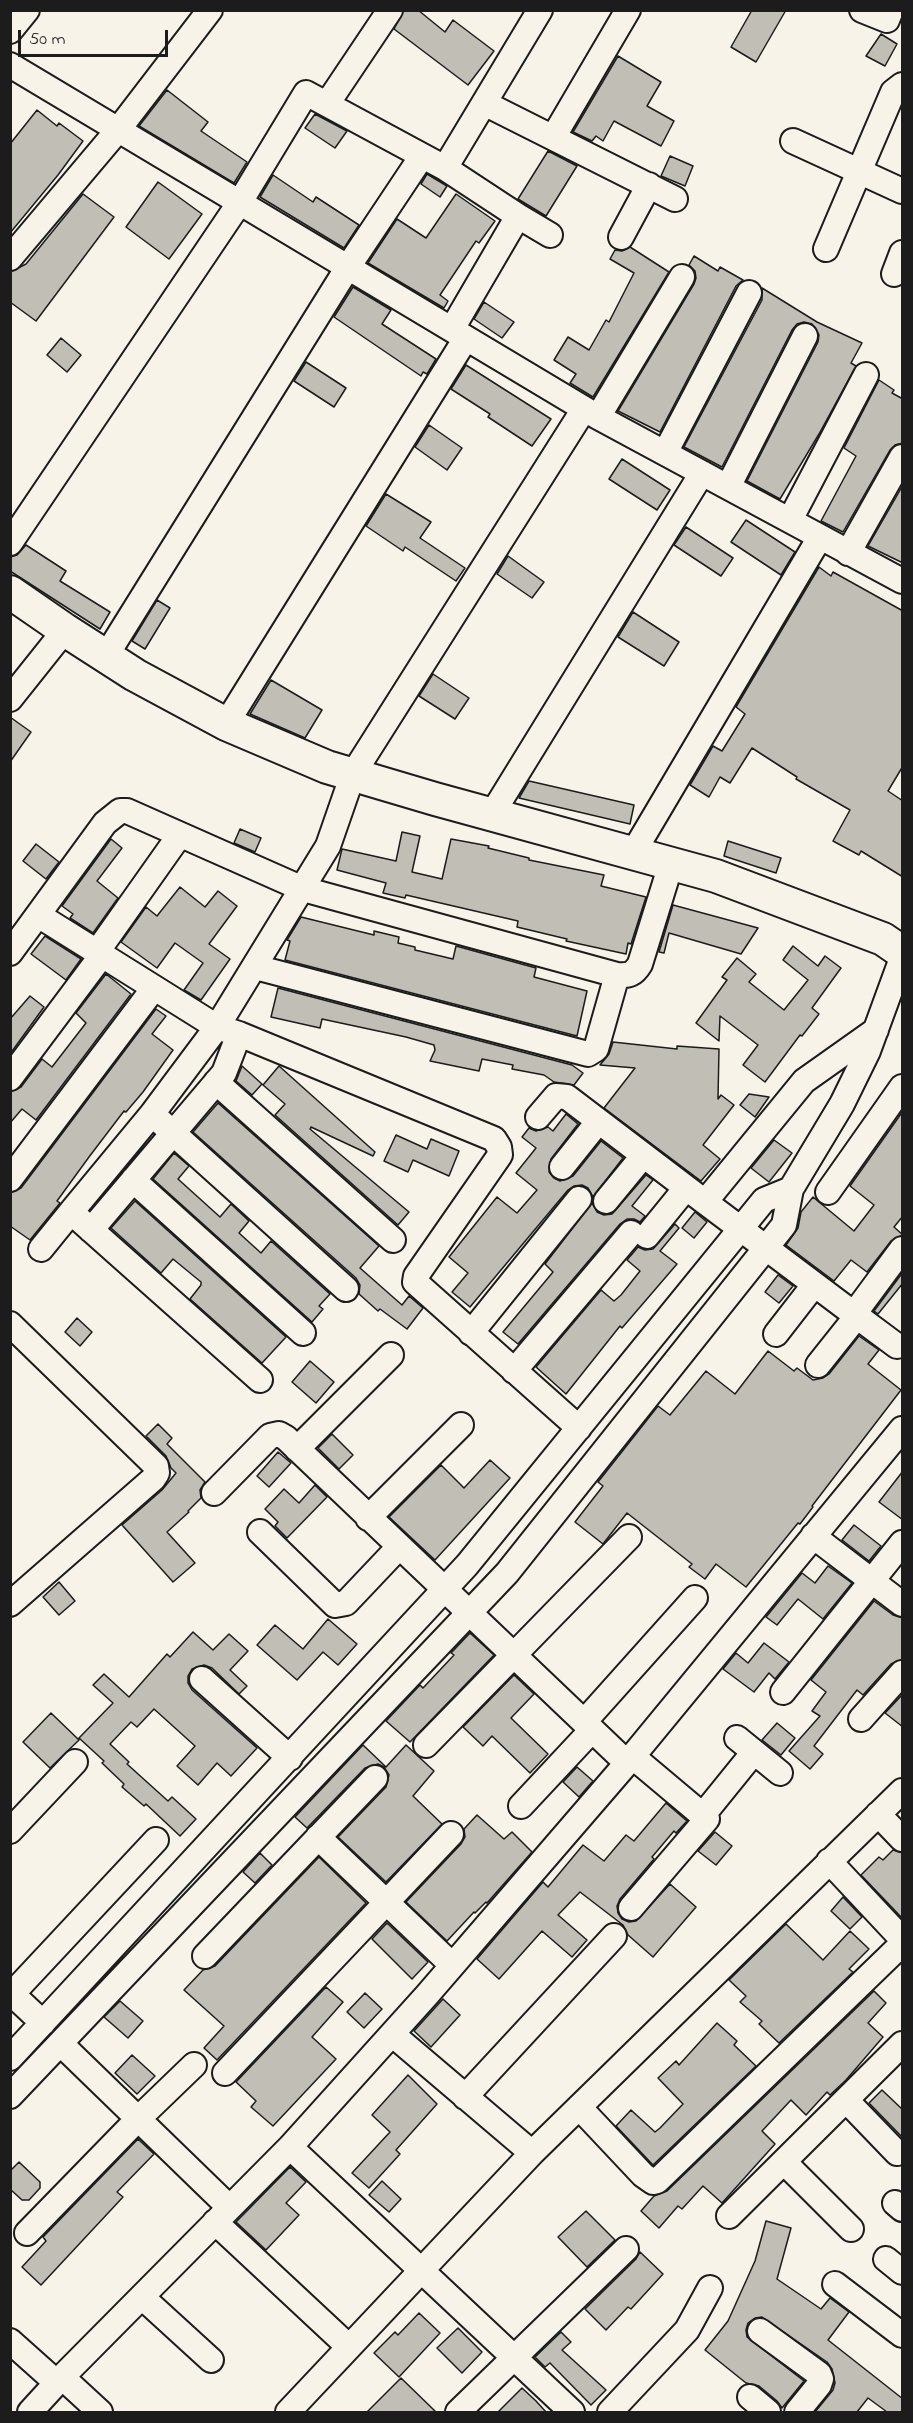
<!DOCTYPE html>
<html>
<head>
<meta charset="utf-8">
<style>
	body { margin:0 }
	#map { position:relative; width:913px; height:2423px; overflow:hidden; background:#f7f3e8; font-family:"Indie Flower",sans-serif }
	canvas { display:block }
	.frame { position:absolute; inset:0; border:12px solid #1c1c1c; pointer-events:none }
	.scale { position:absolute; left:18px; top:30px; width:150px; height:27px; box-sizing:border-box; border:3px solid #1c1c1c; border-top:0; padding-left:8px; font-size:18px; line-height:21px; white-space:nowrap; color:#1c1c1c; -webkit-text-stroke:4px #f7f3e8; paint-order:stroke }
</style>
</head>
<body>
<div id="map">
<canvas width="913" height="2423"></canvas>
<div class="frame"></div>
<div class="scale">50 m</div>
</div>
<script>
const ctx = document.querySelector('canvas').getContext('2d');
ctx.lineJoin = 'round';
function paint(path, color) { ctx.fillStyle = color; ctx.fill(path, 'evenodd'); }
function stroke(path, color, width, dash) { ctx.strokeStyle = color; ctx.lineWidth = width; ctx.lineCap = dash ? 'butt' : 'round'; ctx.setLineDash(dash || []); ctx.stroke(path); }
const building = new Path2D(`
	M404 10H418L445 32 453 20 494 51 468 85 394 29Z
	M752 10H786L756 62 731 47Z
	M881 34 897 44 885 66 866 56Z
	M618 56 661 82 647 106 674 121 661 146 614 121 603 141 596 136 592 141 573 132Z
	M167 90 208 122 201 131 247 162 234 183 139 126Z
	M37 110 57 126 59 123 83 141 58 175 10 233V144Z
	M315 114 347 131 335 148 305 128Z
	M548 151 577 166 546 216 518 199Z
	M670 156 693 166 685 186 661 176Z
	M427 174 447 186 440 197 421 184Z
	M273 175 313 202 316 197 359 225 344 248 260 197Z
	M158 182 202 214 169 259 126 227Z
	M83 194 114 217 36 321 10 302V272L26 264Z
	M456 194 495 221 479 243 476 241 440 295 448 301 444 308 368 263 397 219 426 238Z
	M630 247 669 272 593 397 570 383 576 374 554 360 568 337 589 350 606 320 609 322 634 273 610 259 615 250 622 251Z
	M694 256 718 271 720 267 743 280 736 286 660 432 618 411 694 284 696 278 695 271 689 265Z
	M353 287 391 310 382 324 436 359 427 374 423 372 421 376 334 317Z
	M762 288 817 322 862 343 851 363 856 366 819 434 780 499 747 481 818 342 819 335 812 324 804 322 797 324 792 330 722 467 684 447 762 300Z
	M484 302 514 322 502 338 474 319Z
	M61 338 81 355 67 372 47 355Z
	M306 362 346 388 334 407 294 381Z
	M466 365 551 419 532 446 488 417 490 414 451 389Z
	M879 380 894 390 892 393 903 399V443L895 445 890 450 843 532 821 521 856 456 844 448Z
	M429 425 462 448 447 470 415 447Z
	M622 459 670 490 657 510 609 479Z
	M903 485V563L868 546Z
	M386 494 431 522 420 538 465 568 456 581 405 547 403 551 366 526Z
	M746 520 795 552 781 575 731 542Z
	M686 527 733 558 721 576 674 545Z
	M26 545 66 571 60 581 110 612 100 629 10 571V557L17 555Z
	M508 556 544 582 532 598 497 574Z
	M819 567 831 576 833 572 903 611V766L888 791 903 801V877L861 851 859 855 833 841 850 810 796 779 797 777 752 748 730 783 720 777 709 797 690 785 713 746 722 751 745 714 736 707Z
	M157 600 170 608 145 649 132 641Z
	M633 612 679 642 664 666 618 637Z
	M433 674 469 698 455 719 419 696Z
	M271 680 322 710 305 738 250 714Z
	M10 717 31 732 10 762Z
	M529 781 634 805 630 824 519 798Z
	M240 829 261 838 255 852 234 843Z
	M402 832 420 836 412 872 442 879 451 839 489 846 488 848 529 858V860L604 875 601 886 646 897 631 944 628 943 626 954 566 941 567 939 517 927 518 921 406 895 405 898 383 893 386 883 337 870 342 849 396 861Z
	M111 839 122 848 97 881 118 898 93 933 70 918 73 914 62 906Z
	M728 841 781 858 776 873 724 856Z
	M36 844 59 862 46 879 23 861Z
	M180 887 205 907 218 891 237 906 209 944 230 959 201 1000 184 990 203 963 175 943 157 968 121 942 146 907 157 916Z
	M673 905 758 928 741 954 669 933 664 953 659 952Z
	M301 917 374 935V931L399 937 398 943 415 947V950L453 959 456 946 536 968 534 977 587 991 577 1036 285 960 290 941 287 940Z
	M45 936 81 959 66 980 31 954Z
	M793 946 818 966 825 956 841 968 812 1008 819 1014 802 1036 800 1035 765 1082 743 1065 758 1045 720 1016 719 1041 696 1023 727 980 722 977 737 958 756 974 749 982 784 1010 808 980 783 960Z
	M106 974 131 994 36 1120 22 1109 10 1123V1092L21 1087 42 1059 52 1067 86 1023 76 1013Z
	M278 988 572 1065 583 1073 574 1085 554 1082 544 1075 512 1069 513 1065 482 1059 479 1071 430 1061 435 1050 434 1045 406 1037 322 1019 320 1028 271 1017Z
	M30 996 44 1007 10 1054V1019Z
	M156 1009 166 1016 152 1034 173 1050 143 1092 126 1112 124 1111 89 1157 57 1201 60 1203 30 1240 10 1226V1193L21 1188Z
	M613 1042 677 1049V1046L719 1049 718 1099 721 1095 734 1105 703 1145 720 1159 701 1181 604 1108 635 1068 600 1065 609 1054Z
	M242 1066 262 1084 252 1095 236 1081Z
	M279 1066 375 1152 373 1156 311 1127 310 1129 409 1212 398 1225 275 1115 285 1104 263 1085Z
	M749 1094 769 1097 755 1117 740 1105Z
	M218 1103 379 1246 360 1268 402 1305 409 1296 423 1308 407 1329 380 1309 378 1311 359 1294 360 1285 356 1278 193 1132Z
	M903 1111V1216L894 1227 903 1235 891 1241 867 1272 851 1260 834 1281 786 1245 798 1228 801 1212 813 1197 854 1231 874 1205 850 1186Z
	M566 1114 578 1124 551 1159 549 1172 554 1178 560 1181 573 1176 601 1141 623 1158 593 1197 588 1188 582 1185 574 1186 568 1190 470 1307 452 1292 468 1273 449 1257 497 1197 517 1213 537 1190 516 1173 536 1148 522 1137 529 1128 536 1131 548 1127 553 1131Z
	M396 1135 427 1149 431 1139 459 1151 449 1176 413 1160 408 1172 384 1161Z
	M774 1140 792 1153 769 1182 751 1168Z
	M174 1153 189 1166 178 1179 220 1217 231 1204 249 1221 239 1233 261 1253 271 1241 330 1294 319 1306 323 1309 312 1322 153 1179Z
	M646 1175 653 1180 632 1206 645 1216 640 1222 634 1219H627L620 1224 518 1344 503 1332 553 1272 545 1264 592 1203 597 1212 604 1215 612 1214Z
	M135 1201 286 1337 262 1363 190 1299 201 1285V1282L173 1259 161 1273 111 1228Z
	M695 1212 707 1222 694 1238 682 1228Z
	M675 1224 679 1228 660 1251 677 1264 622 1328 620 1326 566 1394 536 1367 601 1290 614 1301 621 1295 640 1271 627 1260 638 1247 645 1250 653 1249Z
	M903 1272V1283L878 1314 874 1311Z
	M778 1275 793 1286 779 1303 765 1292Z
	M77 1318 92 1332 80 1346 65 1332Z
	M859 1336 879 1350 868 1364 901 1390 812 1506 813 1507 800 1524 798 1523 746 1587 716 1564 705 1579 689 1567 692 1564 627 1513 603 1544 575 1522 603 1486 598 1482 658 1406 670 1415 706 1371 735 1394 768 1351 794 1371 797 1368 813 1380 823 1378 829 1374Z
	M310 1361 334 1382 316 1403 292 1382Z
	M158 1424 172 1438 167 1444 205 1482 200 1490 201 1498 188 1511 189 1512 167 1532 195 1563 173 1582 122 1525 162 1490 176 1473 171 1468 166 1456 146 1436Z
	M332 1434 353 1455 339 1469 318 1448Z
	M278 1452 291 1463 269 1487 257 1476Z
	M490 1460 510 1478 435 1560 389 1517 441 1465 464 1488Z
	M903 1471V1520L879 1502Z
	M315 1485 327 1497 287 1538 275 1526 278 1522 265 1509 284 1489 299 1503Z
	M854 1525 881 1546 869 1561 842 1540Z
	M828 1566 852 1583 823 1619 798 1599 777 1625 766 1617 802 1573 815 1583Z
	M59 1582 75 1601 59 1615 43 1597Z
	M874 1601 893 1615 903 1618V1659L891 1664 863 1695 857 1690 814 1746 823 1754 810 1769 789 1751 820 1716 812 1711 826 1692 811 1680Z
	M328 1619 357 1644 338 1665 323 1652 297 1680 257 1645 275 1625 303 1649Z
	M193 1632 213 1650 229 1634 248 1651 230 1670 247 1686 239 1694 212 1668 204 1665 192 1669 188 1676V1683L192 1690 257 1748 231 1776 217 1763 198 1785 177 1766 195 1746 154 1709 137 1727 131 1722 110 1744 129 1762 127 1764 168 1801 172 1797 196 1819 180 1836 146 1804 144 1806 122 1787 124 1784 102 1763 104 1761 79 1738 113 1703 93 1685 104 1674 129 1697 167 1654 170 1657Z
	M470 1633 494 1655 410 1742 386 1721 420 1685 423 1688 454 1655 451 1653Z
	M764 1643 789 1662 775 1679 769 1673 754 1692 723 1669 736 1653 748 1663Z
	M514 1675 534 1694 511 1718 548 1754 530 1773 492 1736 483 1746 463 1727Z
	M903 1694V1727L885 1713Z
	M51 1713 79 1740 50 1768 23 1742Z
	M777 1723 795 1738 781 1755 762 1740Z
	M363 1745 386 1767 406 1745 434 1771 413 1796 442 1824 386 1882 338 1837 386 1787 389 1775 384 1767 378 1764 365 1768 307 1828 295 1817Z
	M577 1767 593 1781 579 1797 563 1782Z
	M666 1803 687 1821 676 1833 674 1831 652 1857 654 1859 620 1899 617 1906 618 1913 622 1919 629 1922 636 1921 670 1884 696 1907 653 1957 628 1935 623 1925 580 1892 558 1915 587 1940 572 1957 542 1931 499 1979 477 1959 543 1882 548 1887 583 1845 604 1861 626 1835 634 1841Z
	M477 1815 504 1839 512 1832 532 1852 487 1903 486 1902 475 1913 474 1912 447 1941 406 1902 461 1844 465 1837 464 1829Z
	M715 1832 732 1846 716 1865 698 1851Z
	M893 1850 903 1853V1919L861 1875 879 1857 883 1860Z
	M260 1853 272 1865 255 1883 243 1872Z
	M319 1857 366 1903 217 2060 204 2048 224 2026 184 1990 203 1970 215 1966Z
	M843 1897 862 1917 850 1929 831 1911Z
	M387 1923 428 1962 412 1979 372 1939Z
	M786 1924 823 1960 850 1931 869 1949 849 1969 853 1972 779 2043 759 2024 762 2021 740 2002 746 1996 729 1980Z
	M326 1987 343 2002 312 2037 336 2059 273 2126 251 2107 256 2101 236 2082Z
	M874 1991 886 2003 868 2023 883 2037 846 2080 830 2095 827 2092 806 2115 791 2100 762 2131 775 2144 722 2203 703 2186 682 2209 678 2206 659 2228 641 2211 654 2196 667 2191Z
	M365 1993 382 2009 364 2028 347 2012Z
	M443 1999 460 2015 431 2047 414 2031Z
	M120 2001 143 2021 128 2038 104 2017Z
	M717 2023 737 2041 734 2045 756 2066 653 2165 616 2126 631 2110 655 2132 660 2128 683 2104 658 2078 676 2061 679 2065Z
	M132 2055 155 2076 137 2094 115 2073Z
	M408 2075 437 2104 396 2150 400 2154 369 2188 352 2173 390 2132 372 2115Z
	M882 2090 903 2110V2138L869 2103Z
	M138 2139 154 2154 117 2192 123 2197 41 2285 22 2267 46 2241 43 2237Z
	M19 2162 40 2182V2188L29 2200H22L10 2189V2171Z
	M290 2167 306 2182 286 2203 299 2215 266 2250 236 2222Z
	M382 2181 401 2199 389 2212 369 2195Z
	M586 2211 615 2240 587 2267 558 2237Z
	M766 2221 791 2228 777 2279 821 2309 830 2298 849 2312 828 2340 903 2399V2412H887L868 2398 857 2412H815L833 2390 835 2383 832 2369 827 2362 762 2317 755 2318 748 2323 746 2330 747 2337 804 2381 782 2408 777 2401 759 2386 746 2383 705 2350 728 2321 755 2261Z
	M640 2252 663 2274 631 2309 628 2307 606 2330 585 2309 636 2259Z
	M419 2313 440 2333 399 2377 374 2353 395 2332 398 2335Z
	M458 2328 482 2352 462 2373 437 2348Z
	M561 2332 571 2342 562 2350 606 2390 591 2405 550 2363 545 2367 535 2357Z
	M401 2378 436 2412H367Z
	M522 2388 536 2401 546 2412H498Z`);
const minor = new Path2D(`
	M862 10 887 20 891 10
	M10 31 27 10
	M10 65 598 417 902 581
	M484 103 675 199
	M327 104 390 10
	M554 136 628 10
	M793 141 902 191
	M445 168 518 216 452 329
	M518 216 550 235
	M621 237 649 185
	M826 249 893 92 902 85
	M10 258 118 130 210 10
	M894 274 902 253
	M598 417 682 277
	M665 453 749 293
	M728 487 805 336
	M790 520 866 375
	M10 543 240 202 306 93 445 168 540 10
	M848 553 902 457
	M106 656 348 267 422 156
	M10 699 65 630
	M226 724 466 338
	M492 814 702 473
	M633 853 820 537
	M38 915 217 1027 239 1034 494 1139 499 1147 500 1155 416 1276 415 1282 579 1428
	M97 952 179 836
	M10 953 105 823 120 811H127L303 889 617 975C629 976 634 974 640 964L671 864
	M255 967 588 1054 596 1049 617 975
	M876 1030 804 1081 705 1202 854 1314 902 1249
	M10 1078 102 955
	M216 1082 393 1240
	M152 1114 346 1289
	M538 1117 556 1096 567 1097 705 1202
	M562 1167 598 1122
	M10 1179 154 988
	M133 1180 303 1333
	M828 1192 902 1087
	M606 1201 643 1156
	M91 1230 224 1073 239 1034
	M647 1236 686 1188
	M41 1249 71 1212
	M854 1314 897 1346
	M10 1324 156 1466 157 1473 153 1479 10 1604
	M471 1333 579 1199
	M776 1334 814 1285
	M818 1365 857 1316
	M514 1371 631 1233
	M260 1380 71 1212 152 1114 217 1027 328 846 353 774 584 409
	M297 1449 391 1355
	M214 1493 270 1436 279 1434 286 1438 627 1763
	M368 1518 461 1425
	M260 1532 335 1605 346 1603 399 1547
	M813 1536 902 1604
	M202 1679 290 1758
	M783 1692 902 1543
	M861 1719 902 1673
	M584 1722 695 1598
	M737 1738 780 1773
	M426 1745 629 1537
	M521 1806 592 1730
	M878 1814 902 1839
	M703 1815 754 1752
	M10 1831 75 1762
	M318 1837 452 1965
	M829 1861 902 1939
	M631 1908 707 1819 632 1756
	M205 1956 375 1778
	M10 1992 43 2023
	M12 1994 156 1840
	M392 2034 532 2153 902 1791
	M61 2044 229 2207
	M10 2058 467 1565 764 1200 791 1189
	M225 2073 451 1834
	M10 2096 507 1573 765 1249 784 1225 791 1189 842 1104 868 1051 902 958
	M465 2097 614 1936
	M846 2100 897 2153
	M579 2107 643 2175 653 2182 657 2181 902 1944
	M290 2147 572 2412
	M784 2162 851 2229
	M895 2203 902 2209
	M729 2216 902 2044
	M215 2222 349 2347
	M27 2233 137 2120 194 2065
	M886 2259 902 2272
	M835 2284 902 2335
	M142 2297 211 2360
	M760 2331 819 2374 821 2379 819 2385 797 2412
	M10 2341 57 2383
	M62 2377 100 2412
	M750 2397 768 2412
	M30 2412 62 2377 290 2147 427 1995 627 1763 902 1429
	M288 2412 532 2153
	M458 2412 626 2249
	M610 2412 687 2330 710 2288`);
const major = new Path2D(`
	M10 592 65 630 135 675 226 724 327 767 435 799 716 876 883 939 902 952`);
paint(building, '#c0beb5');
stroke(building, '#1c1c1c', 1.5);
stroke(minor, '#1c1c1c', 28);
stroke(major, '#1c1c1c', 36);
stroke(minor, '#f7f3e8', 24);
stroke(major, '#f7f3e8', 32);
</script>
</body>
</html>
